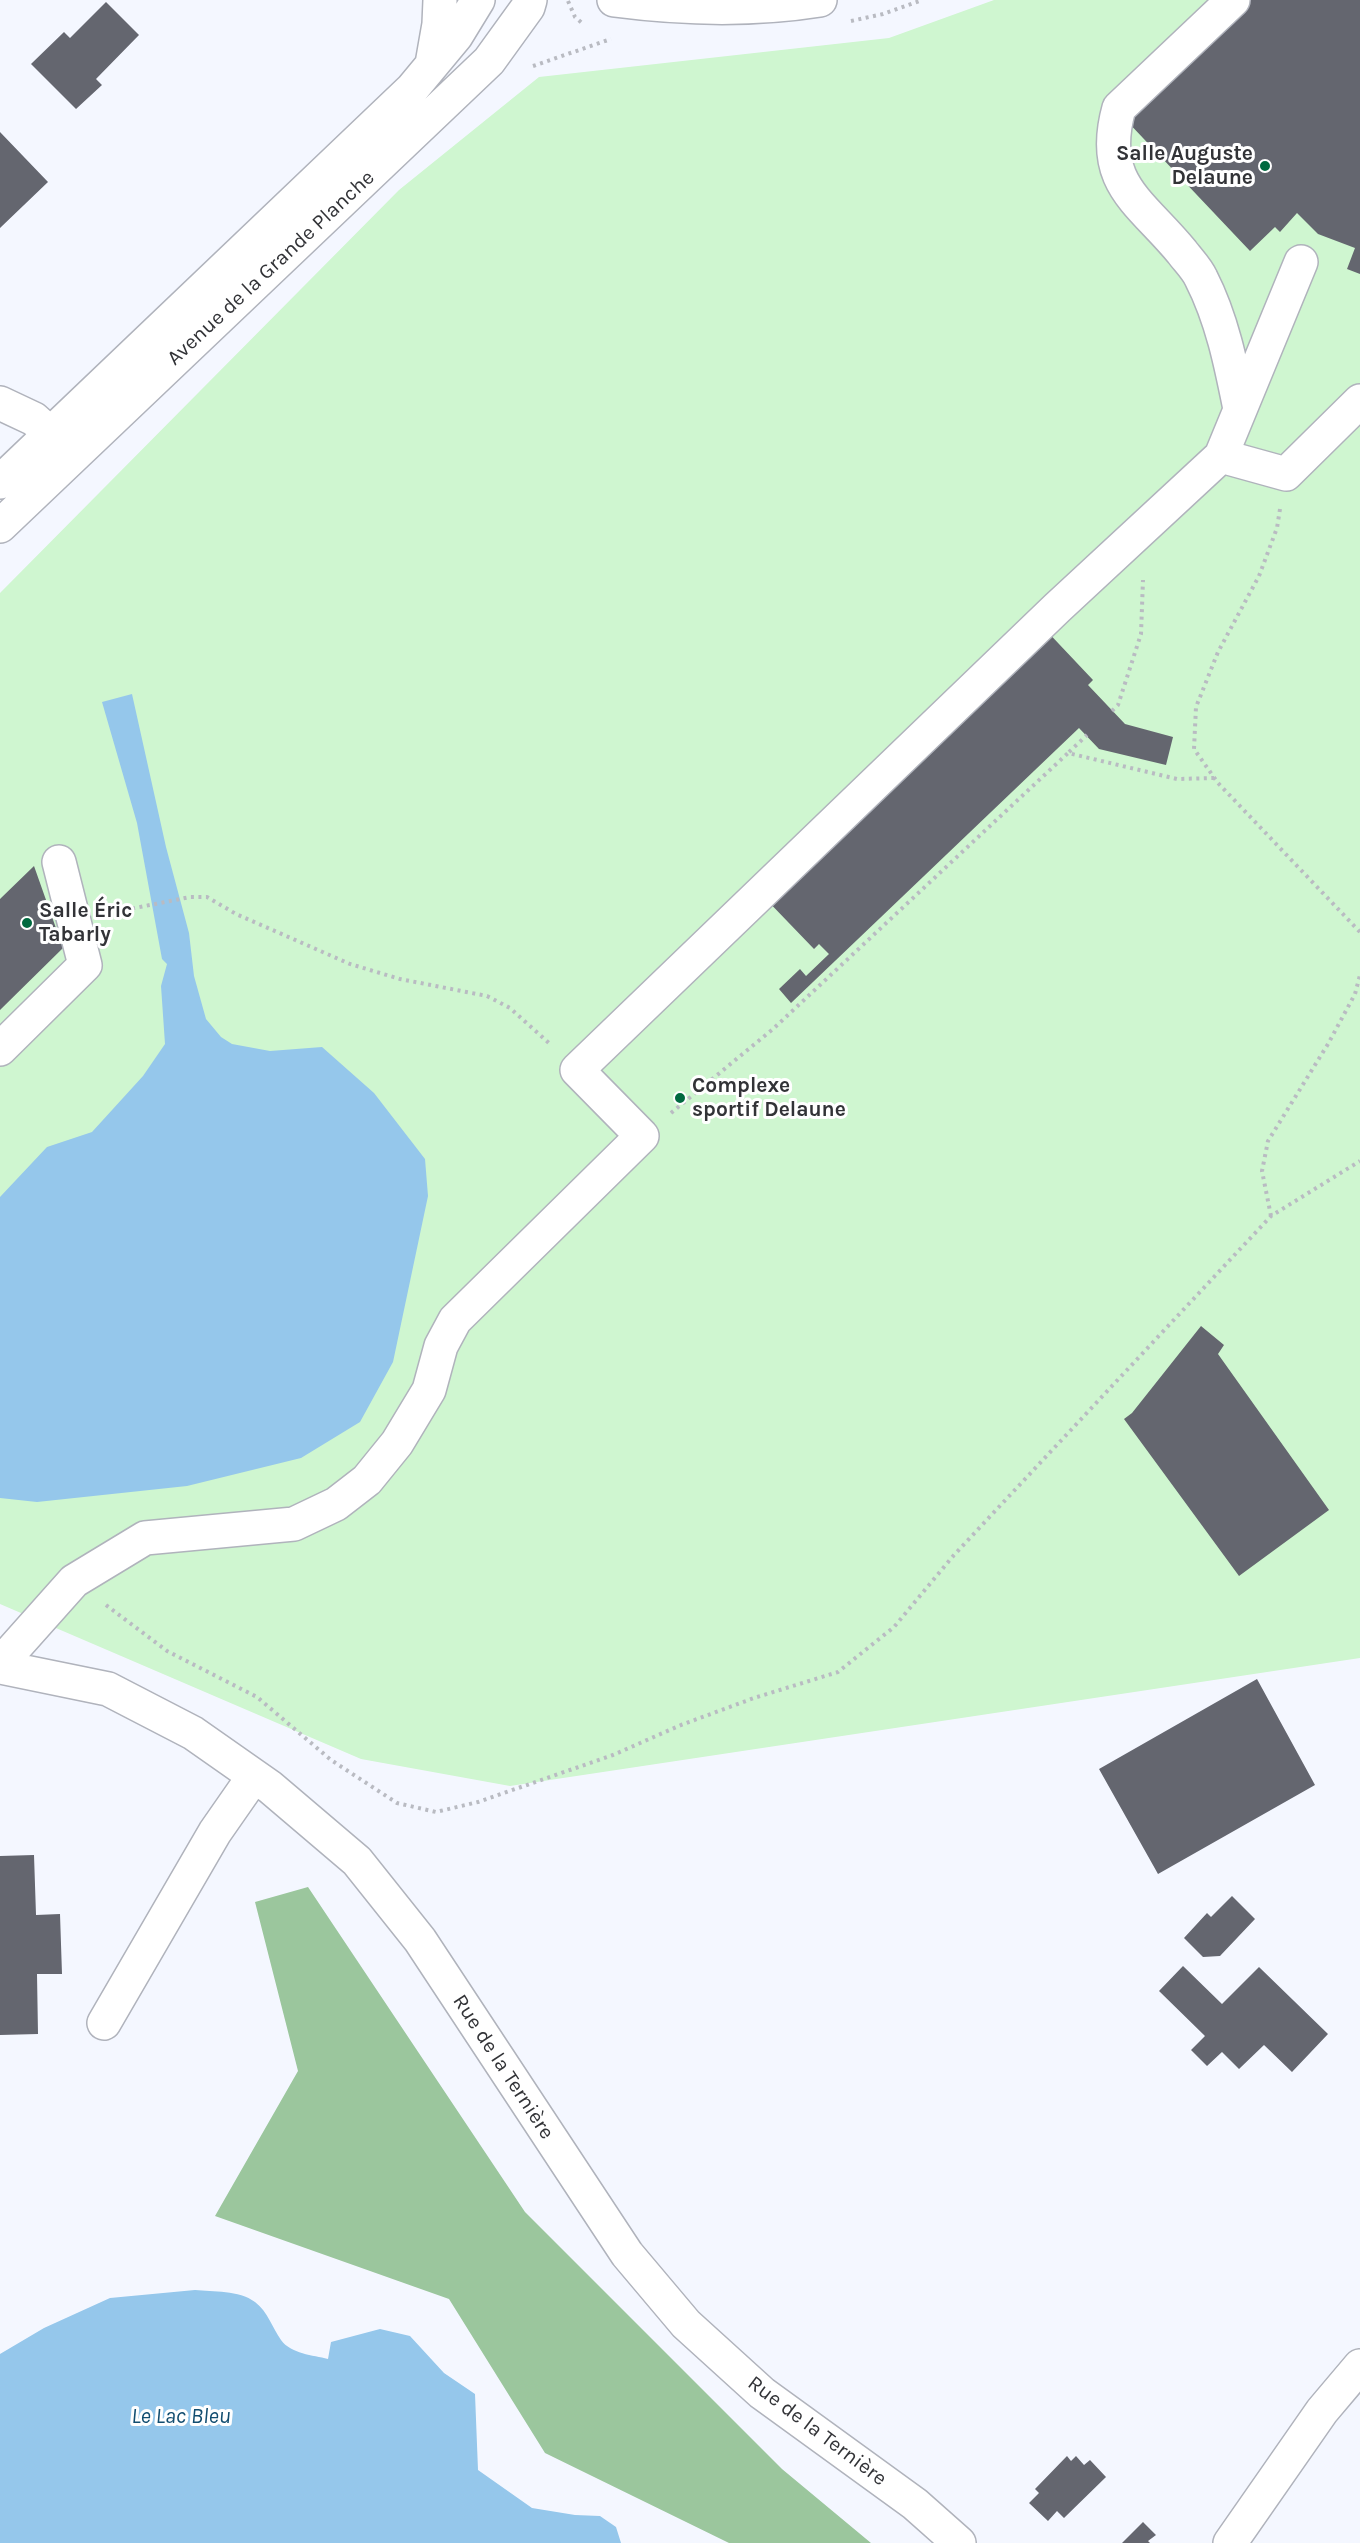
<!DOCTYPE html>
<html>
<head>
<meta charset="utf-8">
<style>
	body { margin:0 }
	canvas { display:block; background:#f4f7ff }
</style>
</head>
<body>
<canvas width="1360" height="2543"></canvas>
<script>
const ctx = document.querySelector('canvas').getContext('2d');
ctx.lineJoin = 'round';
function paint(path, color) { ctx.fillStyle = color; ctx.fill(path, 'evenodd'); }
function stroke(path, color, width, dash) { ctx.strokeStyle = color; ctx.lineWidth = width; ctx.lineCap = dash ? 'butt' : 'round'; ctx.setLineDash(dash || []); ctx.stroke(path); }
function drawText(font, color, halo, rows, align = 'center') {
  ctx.font = font + ' Karla,sans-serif'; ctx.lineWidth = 6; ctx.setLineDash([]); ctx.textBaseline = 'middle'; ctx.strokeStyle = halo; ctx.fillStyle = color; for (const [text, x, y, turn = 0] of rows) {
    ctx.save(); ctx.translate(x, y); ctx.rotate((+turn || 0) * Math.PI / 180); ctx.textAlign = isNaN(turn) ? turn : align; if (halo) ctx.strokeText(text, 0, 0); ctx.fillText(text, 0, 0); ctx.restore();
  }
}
const green = new Path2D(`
	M994 0H1360V1658L510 1786 361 1759 0 1604V593L399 190 539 77 889 38Z`);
const forest = new Path2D(`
	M308 1887 525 2212 782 2469 871 2543H729L545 2453 449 2299 215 2216 298 2071 255 1902Z`);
const water = new Path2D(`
	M132 694 166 847 189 933 194 976 206 1019 221 1037 232 1044 270 1051 322 1047 374 1093 425 1159 428 1196 393 1362 360 1422 301 1458 187 1486 37 1502 0 1498V1197L47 1147 92 1132 143 1076 165 1044 161 986 167 964 162 959 137 823 102 702Z
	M195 2290C213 2292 239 2290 255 2302 268 2312 272 2327 281 2340 291 2354 313 2355 328 2359L331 2342 380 2329 410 2336 444 2373 475 2394 478 2470 532 2508 575 2515 600 2516 616 2527 621 2543H0V2354L44 2328 110 2298Z`);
const building = new Path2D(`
	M1249 0H1360V274L1347 269 1355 248 1318 234 1297 213 1280 232 1275 227 1250 251 1125 119Z
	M106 2 139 35 96 79 102 85 76 109 31 64 64 32 70 38Z
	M0 132 48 182 0 228Z
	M1042 626 1093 680 1088 685 1125 724 1173 737 1166 765 1099 749 1079 728 791 1003 779 989 800 969 806 976 829 954 819 944 814 949 762 895Z
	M34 866 63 948 0 1010V899Z
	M1201 1326 1224 1345 1218 1354 1329 1510 1239 1576 1124 1419 1132 1413Z
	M1257 1679 1315 1785 1158 1874 1099 1769Z
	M34 1855 36 1915 60 1914 62 1974H37L38 2034 0 2035V1856Z
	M1232 1896 1255 1919 1220 1956 1203 1957 1184 1938 1207 1913 1211 1917Z
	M1183 1966 1222 2004 1259 1967 1328 2034 1292 2072 1264 2045 1239 2069 1222 2052 1207 2066 1191 2050 1205 2036 1159 1991Z
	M1067 2456 1071 2461 1076 2456 1084 2465 1090 2460 1106 2477 1064 2518 1057 2511 1048 2521 1029 2503 1039 2493 1035 2489Z
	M1143 2522 1156 2535 1148 2541 1150 2543H1122Z`);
const path = new Path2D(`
	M568 1 575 17 583 24
	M851 21 883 14 922 0
	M533 66 611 39
	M1280 509 1277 528 1259 576 1218 652 1196 707 1194 749 1218 783 1360 932
	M1112 711 1118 705 1141 634 1143 580
	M1069 752 1087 735
	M110 913 190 897H207L236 914 350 964 400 979 487 996 510 1008 551 1045
	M671 1113 773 1029 1068 753 1177 779 1214 778
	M1271 1216 1262 1171 1268 1141 1328 1044 1355 994 1360 975
	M106 1605 167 1651 257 1697 331 1760 397 1803 436 1812 478 1802 613 1755 681 1725 754 1698 838 1672 894 1627 954 1555 1271 1216 1360 1161`);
const minor = new Path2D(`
	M614 0C683 9 751 11 820 0
	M1233 0 1119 108C1098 183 1140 201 1182 252 1188 260 1197 269 1201 278 1222 319 1231 364 1240 409
	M432 64 439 24 440 0
	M1301 262 1221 456 1286 474 1360 401
	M0 403 34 419 66 448
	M0 482 412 89 456 36 478 0
	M0 526 489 61 528 7 530 0
	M0 1049 85 965 59 862
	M0 1664 74 1581 145 1538 294 1524 336 1504 367 1480 397 1443 429 1390 441 1346 455 1320 642 1136 577 1070 1057 608 1221 456
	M0 1667 108 1689 193 1733 270 1787 357 1861 420 1940 627 2254 686 2324 762 2393 915 2504 959 2543
	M104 2023 215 1832 254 1776
	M1230 2543 1322 2411 1360 2366`);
const markers = [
	[1265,166,6,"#00693f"],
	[27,923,6,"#00693f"],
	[680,1098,6,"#00693f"]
];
const poiNames = [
	["Salle Auguste",1253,154,"right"],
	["Delaune",1253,178,"right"],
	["Salle Éric",39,911],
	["Tabarly",39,935],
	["Complexe",692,1086],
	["sportif Delaune",692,1110]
];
const streetNames = [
	["Avenue de la Grande Planche",271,268,-43],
	["Rue de la Ternière",503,2067,57],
	["Rue de la Ternière",817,2431,37]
];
const waterNames = [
	["Le Lac Bleu",181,2417]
];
paint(green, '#cff6d0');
paint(forest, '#9bc69d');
paint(water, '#95c7eb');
paint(building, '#64666f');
stroke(minor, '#b0b3bc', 36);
stroke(path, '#b9bbc2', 4, [3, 4.5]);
stroke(minor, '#fff', 33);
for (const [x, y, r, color] of markers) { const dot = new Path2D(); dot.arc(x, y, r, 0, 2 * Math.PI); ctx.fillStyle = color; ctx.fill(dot); stroke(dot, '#fff', 2); }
drawText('bold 21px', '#323337', '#fff', poiNames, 'left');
drawText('21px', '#323337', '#fff', streetNames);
drawText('italic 22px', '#114d70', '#fff', waterNames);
</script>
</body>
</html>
